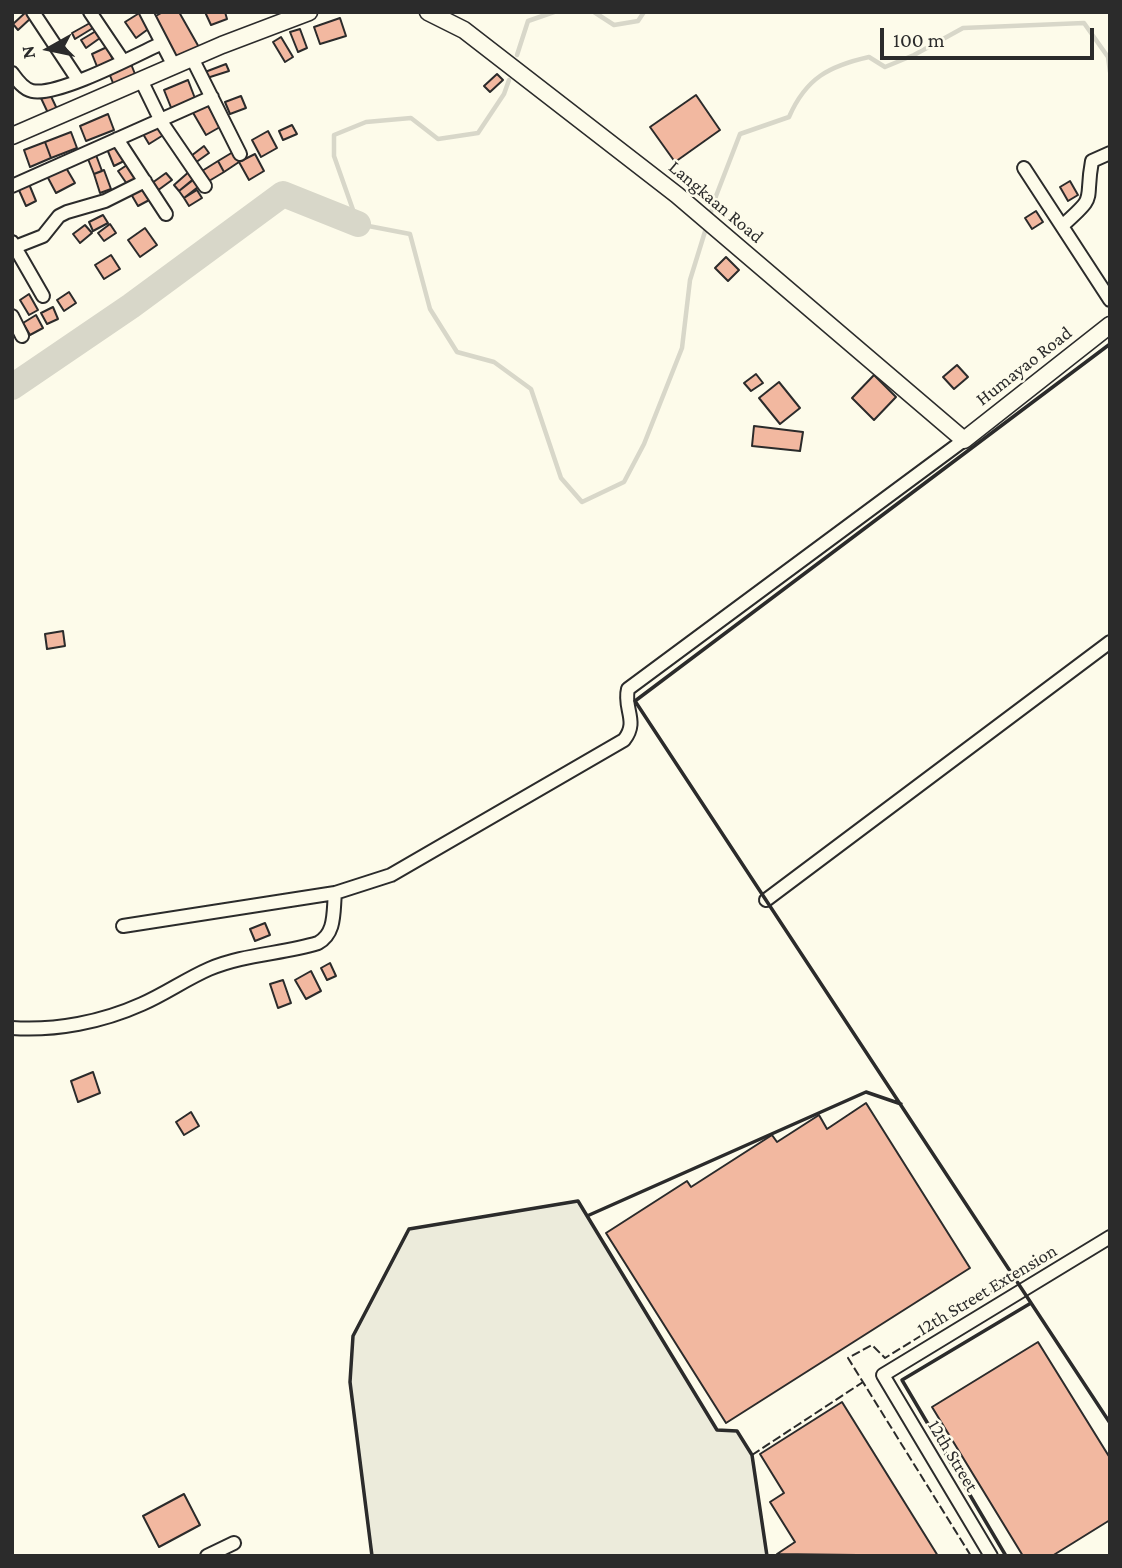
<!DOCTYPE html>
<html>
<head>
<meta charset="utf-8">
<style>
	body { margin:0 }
	#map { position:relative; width:1122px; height:1568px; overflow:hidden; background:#fdfbea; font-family:"Crimson Pro",serif }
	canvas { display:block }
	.frame { position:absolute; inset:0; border:14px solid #2b2b2b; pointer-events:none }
	.north { position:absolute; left:14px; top:14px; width:70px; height:70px; -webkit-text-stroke:5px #fdfbea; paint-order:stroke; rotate:261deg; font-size:19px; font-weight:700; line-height:28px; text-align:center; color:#2b2b2b }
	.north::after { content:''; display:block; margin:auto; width:24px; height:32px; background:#2b2b2b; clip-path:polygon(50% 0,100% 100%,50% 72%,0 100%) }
	.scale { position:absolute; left:880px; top:28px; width:214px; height:32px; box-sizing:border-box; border:4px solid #2b2b2b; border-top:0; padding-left:9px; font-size:21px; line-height:24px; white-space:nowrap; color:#2b2b2b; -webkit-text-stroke:5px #fdfbea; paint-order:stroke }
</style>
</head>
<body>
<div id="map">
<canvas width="1122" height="1568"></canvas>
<div class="frame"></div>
<div class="north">N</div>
<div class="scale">100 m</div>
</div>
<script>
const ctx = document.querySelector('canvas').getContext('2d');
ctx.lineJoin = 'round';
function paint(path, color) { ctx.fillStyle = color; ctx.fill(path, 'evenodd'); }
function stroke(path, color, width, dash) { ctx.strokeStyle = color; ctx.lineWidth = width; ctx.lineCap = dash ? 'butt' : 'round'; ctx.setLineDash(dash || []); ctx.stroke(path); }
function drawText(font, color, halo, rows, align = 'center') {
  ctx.font = font + ' "Crimson Pro",serif'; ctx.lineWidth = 5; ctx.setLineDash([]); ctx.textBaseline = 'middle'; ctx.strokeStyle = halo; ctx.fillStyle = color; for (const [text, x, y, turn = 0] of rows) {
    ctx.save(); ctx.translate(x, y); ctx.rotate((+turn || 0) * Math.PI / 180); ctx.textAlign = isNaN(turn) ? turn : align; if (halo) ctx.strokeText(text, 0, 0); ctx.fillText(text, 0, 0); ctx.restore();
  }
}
const green = new Path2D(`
	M578 1201 717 1430 737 1431 752 1455 767 1556H372L350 1382 353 1336 409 1229Z`);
const stream = new Path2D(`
	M594 12 614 25 638 21 644 12
	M517 55 528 21 554 12
	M509 80 504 94 478 133 438 139 411 118 366 122 334 135V156L358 224 410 234 430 309 457 352 494 362 531 389 561 478 582 502 624 482 644 444 682 348 690 280 716 196 740 134 789 117C806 78 829 66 869 57L885 67 914 55 963 28 1084 23 1108 57 1110 72`);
const river = new Path2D(`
	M12 387 131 306 283 194 358 224`);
const building = new Path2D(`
	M26 12 31 18 18 30 13 24Z
	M141 12 151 27 136 38 125 22Z
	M163 12H179L200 49 179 61 154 17Z
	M205 12H225L227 19 211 25Z
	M340 18 346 36 320 44 314 27Z
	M90 23 93 28 75 39 72 33Z
	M300 29 307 48 298 52 290 32Z
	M96 31 100 38 86 48 81 40Z
	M281 37 293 57 285 62 273 42Z
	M107 47 114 62 98 69 92 54Z
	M129 59 137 79 115 88 107 68Z
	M226 64 229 71 207 78 205 72Z
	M497 74 503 80 490 92 484 86Z
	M188 80 196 101 172 110 164 90Z
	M49 92 57 109 48 113 40 96Z
	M696 95 720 130 675 162 650 127Z
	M241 96 246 108 230 114 225 102Z
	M206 102 220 127 206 135 192 111Z
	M108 114 114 130 86 141 80 126Z
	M159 124 165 134 149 144 143 134Z
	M292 125 297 134 283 140 279 131Z
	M268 131 277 148 261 157 252 140Z
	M71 132 77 148 51 158 45 142Z
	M45 142 51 158 30 167 24 150Z
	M116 145 124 161 114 166 107 149Z
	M204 146 209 153 195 163 191 156Z
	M233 152 239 162 224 172 218 161Z
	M255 154 264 171 249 180 239 162Z
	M96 155 102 171 94 174 88 159Z
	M218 161 224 172 209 181 202 171Z
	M127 165 136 178 127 184 118 171Z
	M65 166 75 183 56 193 47 176Z
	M104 170 111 189 100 193 94 174Z
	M191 170 197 176 179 191 174 185Z
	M166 173 172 180 157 191 152 183Z
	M193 180 198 187 184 198 179 191Z
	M1070 181 1078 195 1068 201 1060 187Z
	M29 184 36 201 26 206 18 188Z
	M146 186 153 198 138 206 131 194Z
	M197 190 202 198 189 206 184 198Z
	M1036 211 1043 222 1032 229 1025 218Z
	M103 215 108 223 93 231 89 222Z
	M110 224 116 233 104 241 98 233Z
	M85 225 92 233 80 243 73 234Z
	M145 228 157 245 140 257 128 240Z
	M111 255 120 269 104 279 95 265Z
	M726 257 739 270 728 281 715 268Z
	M69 292 76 303 64 311 57 300Z
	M29 294 38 310 29 315 20 300Z
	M53 307 58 319 47 324 41 313Z
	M36 315 43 328 30 335 23 323Z
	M957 365 968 377 954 389 943 377Z
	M756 374 763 383 751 391 744 383Z
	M874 375 896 397 874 420 852 398Z
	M779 382 800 408 780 424 759 398Z
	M754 426 803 432 800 451 752 446Z
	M63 631 65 646 47 649 45 634Z
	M265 923 270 935 255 941 250 929Z
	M330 963 336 976 327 980 321 968Z
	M311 971 321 991 306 999 295 980Z
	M283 980 291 1003 278 1008 270 984Z
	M93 1072 100 1093 78 1102 71 1081Z
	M866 1103 970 1268 726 1423 606 1233 687 1181 691 1187 772 1135 777 1142 819 1115 827 1129Z
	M191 1112 199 1126 184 1135 176 1122Z
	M1038 1342 1110 1458V1520L1052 1556H1023L932 1407Z
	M842 1402 938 1556 777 1554 795 1542 770 1502 784 1493 760 1454Z
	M184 1494 200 1525 159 1547 143 1516Z`);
const minor = new Path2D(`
	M33 12 78 80
	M90 12 123 61
	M146 12 174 66
	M192 58 240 154
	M12 73C17 80 23 89 32 91 57 97 136 55 162 43
	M141 80 162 123 205 186
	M117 139 166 214
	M1024 168 1110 300
	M12 186 212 97
	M1062 226C1099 193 1084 204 1092 161L1110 153
	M12 242 43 296
	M15 247 43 236 59 216 67 212 105 201 145 181
	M12 316 22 336
	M766 900 1110 642
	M123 926 335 893 391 875 624 740C639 721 623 709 628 689L964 440
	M12 1028C56 1031 102 1022 142 1004 165 994 186 979 209 969 244 954 282 954 318 943 336 933 333 912 335 893
	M207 1556 234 1543
	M991 1556 883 1375 1110 1237`);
const tertiary = new Path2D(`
	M428 12 464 30 677 195 964 440 1110 325
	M12 136 222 45 309 12`);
const fence = new Path2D(`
	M752 1455 863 1382
	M971 1556 848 1358 872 1345 885 1358 1014 1278`);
const wall = new Path2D(`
	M1110 344 635 701 1110 1423
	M587 1216 866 1092 901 1104
	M372 1556 350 1382 353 1336 409 1229 578 1201 717 1430 737 1431 752 1455 767 1556
	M1006 1556 902 1380 1031 1303`);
const streetNames = [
	["Langkaan Road",716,202,40],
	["Humayao Road",1024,366,-38],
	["12th Street Extension",987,1290,-31],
	["12th Street",953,1456,59]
];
paint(green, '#ecebdb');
stroke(green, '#74746e', 2);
stroke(stream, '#d8d7c9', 4.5);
stroke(river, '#d8d7c9', 26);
paint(building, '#f2b8a0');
stroke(building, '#2b2b2b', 2);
stroke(minor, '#2b2b2b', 16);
stroke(tertiary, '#2b2b2b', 19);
stroke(minor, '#fdfbea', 12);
stroke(tertiary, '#fdfbea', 16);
stroke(fence, '#2b2b2b', 2, [9, 3.5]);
stroke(wall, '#2b2b2b', 3.5);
drawText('19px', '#2b2b2b', '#fdfbea', streetNames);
</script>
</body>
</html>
